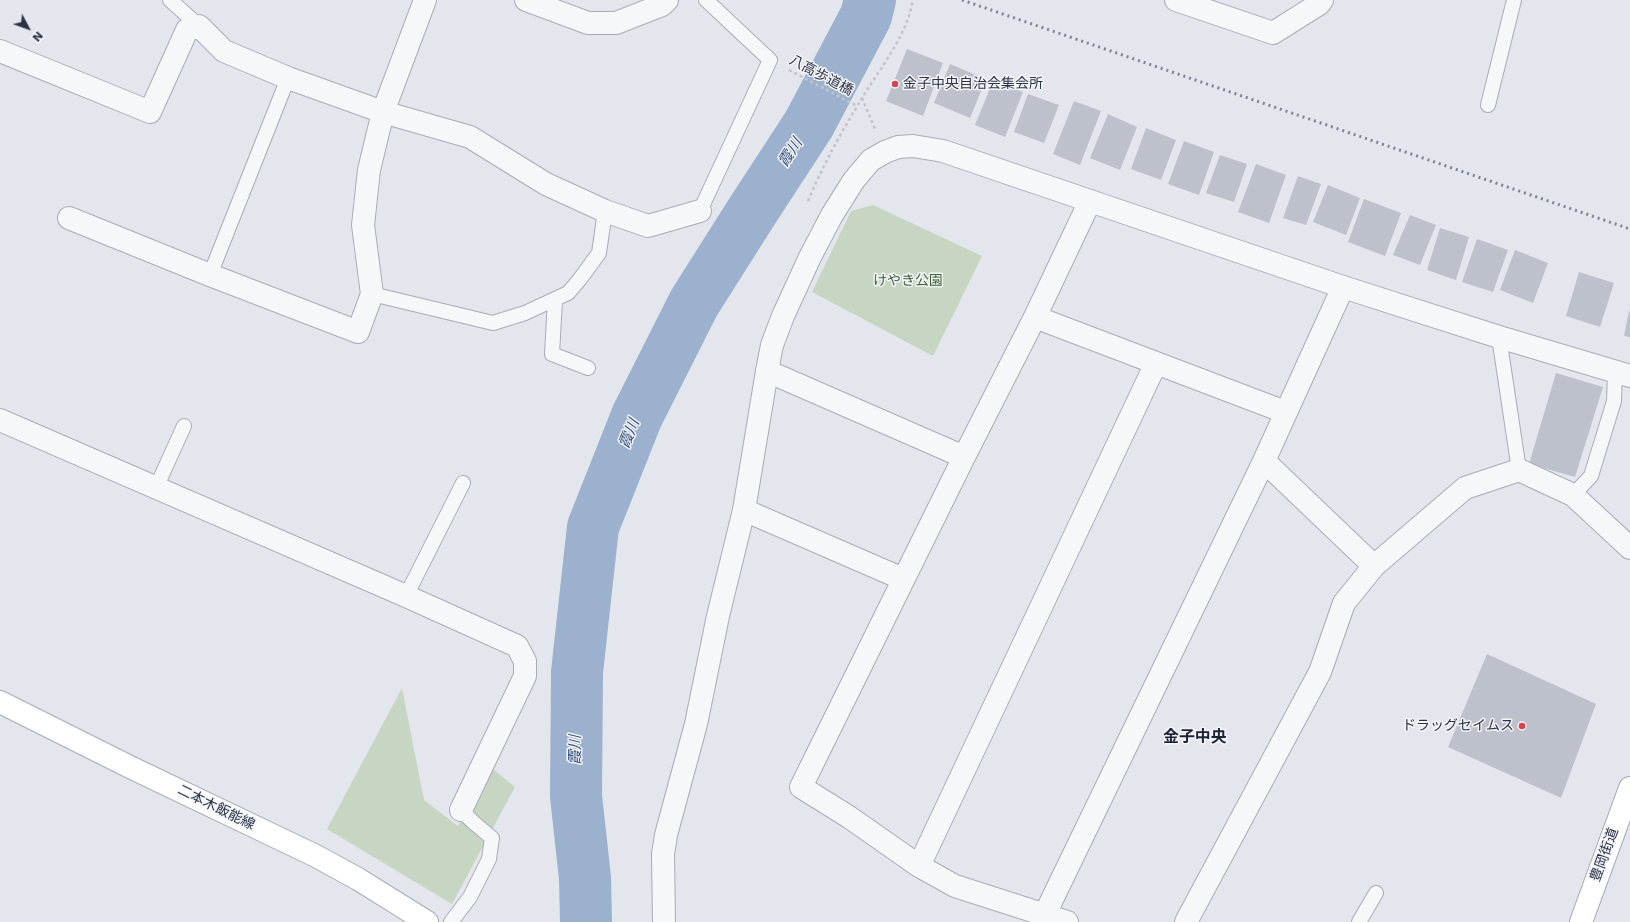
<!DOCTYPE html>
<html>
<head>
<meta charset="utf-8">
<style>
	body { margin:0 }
	#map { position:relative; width:1630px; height:922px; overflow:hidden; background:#e3e6ec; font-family:"DejaVu Sans",sans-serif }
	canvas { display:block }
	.north { position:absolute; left:8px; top:8px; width:40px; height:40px; -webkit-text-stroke:3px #f3f5f9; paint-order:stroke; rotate:131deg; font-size:11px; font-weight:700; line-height:16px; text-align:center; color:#2a3245 }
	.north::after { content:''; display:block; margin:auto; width:14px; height:18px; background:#2a3245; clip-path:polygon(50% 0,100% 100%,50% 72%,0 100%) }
</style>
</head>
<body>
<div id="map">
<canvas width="1630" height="922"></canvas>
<div class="north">N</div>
</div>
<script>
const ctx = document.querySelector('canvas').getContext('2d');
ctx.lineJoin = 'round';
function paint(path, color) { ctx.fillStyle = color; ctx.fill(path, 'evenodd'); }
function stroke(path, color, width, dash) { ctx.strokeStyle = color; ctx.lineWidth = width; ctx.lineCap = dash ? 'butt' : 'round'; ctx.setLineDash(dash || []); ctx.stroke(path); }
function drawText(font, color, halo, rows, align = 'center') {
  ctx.font = font + ' "DejaVu Sans","Noto Sans JP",sans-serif'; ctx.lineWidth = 3; ctx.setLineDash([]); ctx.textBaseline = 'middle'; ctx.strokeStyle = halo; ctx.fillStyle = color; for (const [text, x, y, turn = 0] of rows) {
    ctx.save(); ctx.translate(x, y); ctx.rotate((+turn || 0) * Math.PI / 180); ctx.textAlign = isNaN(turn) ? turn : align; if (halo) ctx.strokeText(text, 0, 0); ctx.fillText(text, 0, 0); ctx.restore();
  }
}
const green = new Path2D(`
	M873 205 982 256 933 356 812 292 851 211Z
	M402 688 424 800 458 826 489 766 515 787 452 904 327 829Z`);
const river = new Path2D(`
	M586 922 585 878 576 796 577 672 593 527 637 416 694 303 751 213 809 124 866 16 870 0`);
const building = new Path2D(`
	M907 49 943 63 923 116 886 101Z
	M950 64 986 79 970 118 934 103Z
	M993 81 1023 92 1005 137 975 125Z
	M1028 94 1059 105 1044 143 1014 132Z
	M1074 101 1101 111 1080 165 1053 154Z
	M1108 114 1137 127 1120 170 1090 158Z
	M1146 128 1176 140 1161 180 1131 169Z
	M1184 141 1214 152 1199 195 1168 184Z
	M1220 155 1247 164 1234 202 1206 193Z
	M1256 164 1286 175 1269 223 1238 212Z
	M1298 176 1321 184 1306 225 1283 218Z
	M1328 185 1360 198 1346 235 1313 222Z
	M1364 199 1401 213 1385 256 1348 242Z
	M1410 215 1436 225 1420 265 1393 255Z
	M1440 228 1469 237 1456 280 1427 270Z
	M1477 239 1508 250 1493 292 1462 282Z
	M1515 250 1548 263 1533 303 1500 290Z
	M1579 272 1614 283 1600 327 1566 316Z
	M1629 311H1630V337L1624 336Z
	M1556 373 1603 387 1575 477 1529 464Z
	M1487 654 1596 704 1561 798 1448 747Z`);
const path = new Path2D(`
	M789 70 857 106
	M862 98 875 129
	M808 201C823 165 842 131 862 98 881 67 906 37 913 0`);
const service = new Path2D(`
	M170 0 199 26
	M1488 105 1514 0
	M700 211 770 60 706 0
	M210 275 288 78
	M372 294 493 323 525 313 568 293 580 279 599 253 605 211
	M555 300 552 354 588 368
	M1499 337 1519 470
	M156 488 184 426
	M1573 495 1591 476 1614 401 1615 372
	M406 596 463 483
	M451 922 470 897 489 859 492 838 473 822 461 810
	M1359 922 1376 893`);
const minor = new Path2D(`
	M526 0 588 23H616L662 5 667 0
	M1176 0 1273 33 1319 4 1322 0
	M0 51 150 112 187 30 199 26 224 51 288 78 383 112 470 137 546 184 605 211 648 226 700 211
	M69 218 210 275 358 332 372 294 363 225 369 170 383 112 425 0
	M1035 317 1285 412
	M767 371 964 457
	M0 420 406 596 517 646 525 661V676L461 810
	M744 510 903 579
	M1374 566 1465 488 1519 470 1573 495 1630 548
	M919 866 1156 363
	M1045 914 1264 461
	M1067 922 955 886 919 866 849 817 801 787 964 457 1035 317 1090 201
	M1186 922 1320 672 1344 603 1374 566 1264 461 1343 287`);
const tertiary = new Path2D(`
	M664 922 663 854 666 835 696 724 718 616 744 510 767 371 772 345 783 316 810 257 832 215 854 180 871 160 885 152 898 147 913 146 943 151 1343 287 1499 337 1630 376`);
const secondary = new Path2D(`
	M0 702 132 768 316 856 358 879 427 922`);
const primary = new Path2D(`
	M1581 922 1630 788`);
const rail = new Path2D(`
	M962 0 1630 229`);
const markers = [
	[895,84,4,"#d54351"],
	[1522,726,4,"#d54351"]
];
const streetNames = [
	["八高歩道橋",821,76,28],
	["二本木飯能線",216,808,26],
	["豊岡街道",1605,855,-70]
];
const poiNames = [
	["金子中央自治会集会所",903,84],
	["ドラッグセイムス",1514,726,"right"]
];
const parkNames = [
	["けやき公園",908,281]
];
const waterNames = [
	["霞川",791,153,-57],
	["霞川",630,434,-68],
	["霞川",576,750,-90]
];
const quarterNames = [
	["金子中央",1195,738]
];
paint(green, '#c7d6c3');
stroke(river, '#9cb1cd', 52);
paint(building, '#bdc1cc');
stroke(service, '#a8acb7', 16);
stroke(minor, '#a8acb7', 24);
stroke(tertiary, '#a8acb7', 24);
stroke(secondary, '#a8acb7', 24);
stroke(primary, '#a1a9b8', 24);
stroke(path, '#c1c4ca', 2.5, [3, 3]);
stroke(service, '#f6f7f9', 14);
stroke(minor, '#f6f7f9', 22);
stroke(tertiary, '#f6f7f9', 22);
stroke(secondary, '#fff', 22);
stroke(primary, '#fff', 22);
stroke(rail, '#7b8496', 3, [2, 4]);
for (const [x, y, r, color] of markers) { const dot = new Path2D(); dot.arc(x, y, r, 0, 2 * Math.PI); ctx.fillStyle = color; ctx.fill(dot); stroke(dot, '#f3f5f9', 1.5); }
drawText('14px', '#2a3245', '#f3f5f9', streetNames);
drawText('14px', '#2a3245', '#f3f5f9', poiNames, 'left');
drawText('14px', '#3c6136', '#f3f5f9', parkNames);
drawText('italic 15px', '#314e7b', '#f3f5f9', waterNames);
drawText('bold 16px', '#1c2336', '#f3f5f9', quarterNames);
</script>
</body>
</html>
